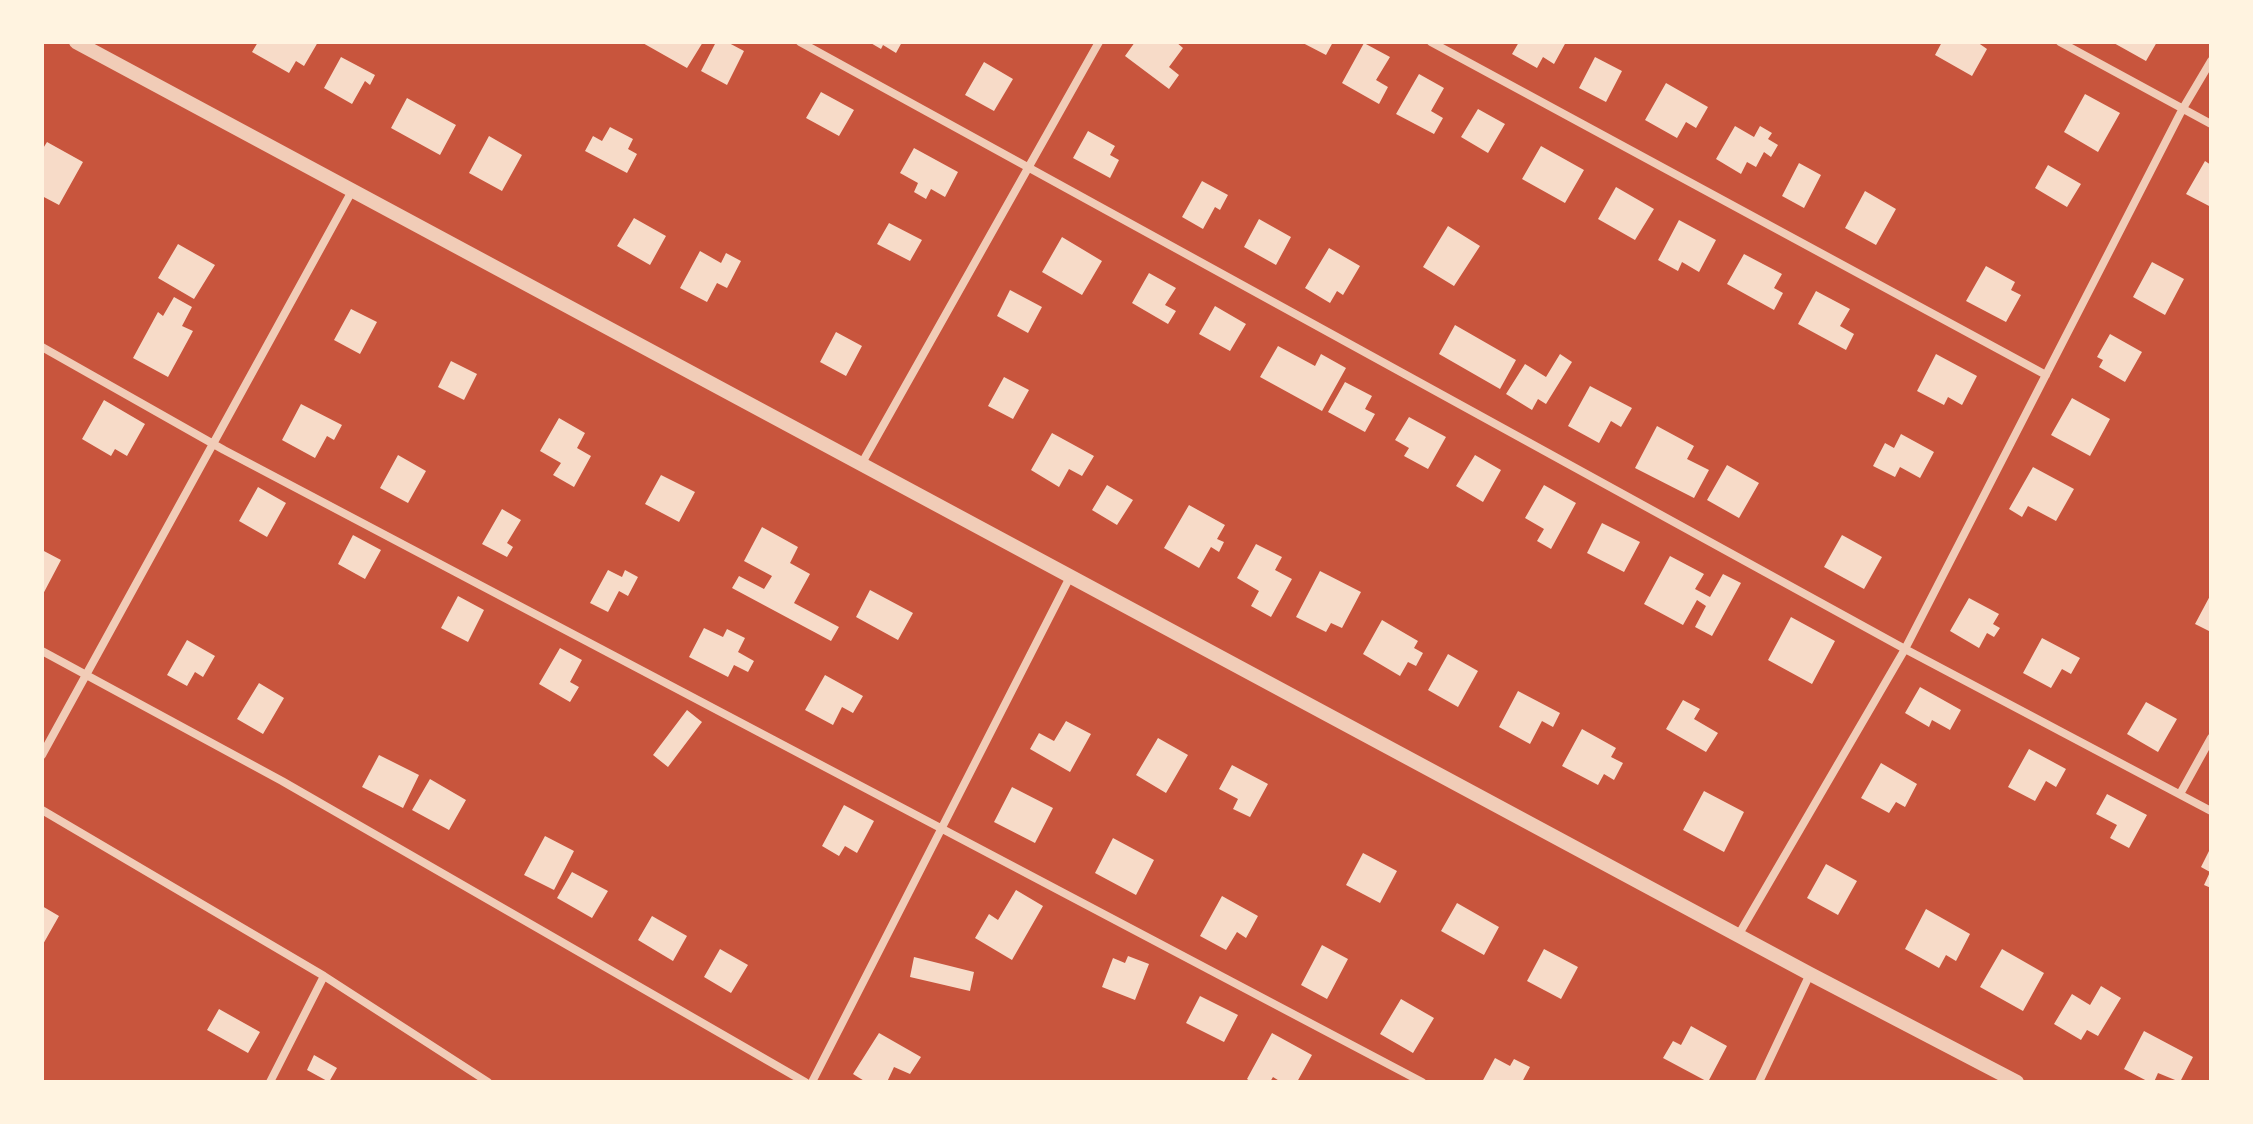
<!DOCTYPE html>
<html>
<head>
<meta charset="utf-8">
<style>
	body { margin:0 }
	#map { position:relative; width:2253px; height:1124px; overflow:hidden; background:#c8553d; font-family:Ubuntu,sans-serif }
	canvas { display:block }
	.frame { position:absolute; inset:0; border:44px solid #fff3e0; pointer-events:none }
</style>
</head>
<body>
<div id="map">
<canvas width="2253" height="1124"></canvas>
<div class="frame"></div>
</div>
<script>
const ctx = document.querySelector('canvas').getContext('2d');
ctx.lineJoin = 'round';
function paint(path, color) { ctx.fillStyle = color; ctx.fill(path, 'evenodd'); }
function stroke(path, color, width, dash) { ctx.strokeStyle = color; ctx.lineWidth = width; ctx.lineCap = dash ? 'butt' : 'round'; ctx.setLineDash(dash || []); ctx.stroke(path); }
const building = new Path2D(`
	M258 42H318L304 66 296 61 289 73 252 52Z
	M641 42H703L687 68Z
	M716 42H727L744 51 727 85 701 71Z
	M869 42H902L896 53 883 45 881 49Z
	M1135 42H1176L1183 48 1169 67 1179 75 1169 89 1125 56Z
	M1301 42H1333L1326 55Z
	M1519 42H1566L1554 64 1543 57 1537 68 1512 54Z
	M1942 42H1977L1987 49 1972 76 1935 55Z
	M2112 42H2157L2146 61Z
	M1364 43 1390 57 1376 80 1388 87 1379 104 1342 83Z
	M341 57 375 75 370 85 365 81 352 104 324 88Z
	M1595 57 1622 71 1606 102 1579 88Z
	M984 62 1013 79 994 111 965 95Z
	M1419 74 1444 88 1431 111 1443 118 1434 134 1396 114Z
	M1666 83 1708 107 1696 128 1686 122 1677 138 1645 120Z
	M821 92 854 110 839 136 806 118Z
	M2085 94 2120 113 2098 152 2064 132Z
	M407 98 456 125 440 155 391 128Z
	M1478 109 1505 124 1488 153 1461 137Z
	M1735 126 1754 137 1760 126 1772 133 1768 139 1778 145 1771 157 1764 152 1756 167 1747 162 1741 174 1716 159Z
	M610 127 633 139 628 149 637 154 627 173 585 151 593 136 602 141Z
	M1088 131 1115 146 1110 155 1119 160 1110 178 1073 158Z
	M489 136 522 155 502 191 469 173Z
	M47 142 83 162 59 205 42 196V150Z
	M1541 146 1584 170 1565 203 1522 179Z
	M914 148 958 172 945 197 931 189 926 199 914 192 918 183 900 173Z
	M2205 161 2211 165V207L2186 194Z
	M1799 163 1821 175 1804 208 1782 196Z
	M2048 165 2081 184 2067 207 2035 188Z
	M1202 181 1228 195 1220 210 1215 207 1203 229 1182 217Z
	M1616 187 1654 209 1635 240 1598 219Z
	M1865 191 1896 209 1876 245 1845 228Z
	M634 218 666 236 650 265 617 246Z
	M1259 219 1291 237 1276 265 1244 247Z
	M1679 220 1716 240 1699 272 1682 262 1678 271 1658 260Z
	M889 223 922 240 910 261 877 244Z
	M1448 226 1480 246 1454 286 1423 267Z
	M1062 237 1102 261 1082 295 1042 272Z
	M178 244 215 265 194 299 158 278Z
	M1329 248 1360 266 1343 295 1337 291 1330 303 1305 288Z
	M700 251 721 263 726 253 741 261 727 288 717 283 707 302 680 288Z
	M1744 254 1782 274 1774 288 1783 293 1774 310 1727 284Z
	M2152 262 2184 279 2165 315 2133 297Z
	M1986 266 2015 282 2011 290 2021 295 2006 322 1966 301Z
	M1149 273 1176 288 1165 305 1176 311 1168 324 1132 303Z
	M1010 290 1042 307 1028 333 997 316Z
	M1816 291 1850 309 1840 326 1854 334 1846 350 1798 324Z
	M174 297 192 307 182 326 193 331 168 377 133 358 158 312 163 316Z
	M1215 306 1246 324 1230 351 1199 334Z
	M351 309 377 322 360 354 334 340Z
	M1455 325 1516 360 1500 389 1439 354Z
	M836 332 862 346 846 376 820 362Z
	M2110 334 2142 352 2125 382 2099 367 2103 360 2097 357Z
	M1278 346 1315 366 1321 354 1346 368 1322 411 1260 377Z
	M1560 354 1572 362 1546 404 1538 399 1532 410 1506 394 1525 364 1546 377Z
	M1936 354 1977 376 1962 405 1948 397 1944 405 1917 391Z
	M451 361 477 374 464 400 438 387Z
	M1004 377 1029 390 1013 419 988 406Z
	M1345 382 1372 396 1365 409 1375 414 1365 432 1328 412Z
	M1590 386 1632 408 1621 427 1611 421 1599 443 1568 426Z
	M2072 398 2110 419 2090 456 2051 435Z
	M104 400 145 424 127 456 115 449 111 456 82 439Z
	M301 404 342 425 334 440 327 436 315 458 282 440Z
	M1409 417 1446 437 1428 469 1404 456 1409 448 1395 440Z
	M559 418 585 433 577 448 591 456 574 487 553 475 561 463 540 451Z
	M1657 426 1694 446 1687 459 1709 470 1694 498 1635 468Z
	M1052 433 1094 456 1082 476 1069 469 1059 487 1031 470Z
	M1901 434 1934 452 1920 478 1900 467 1895 477 1873 466 1885 443 1894 448Z
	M398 455 426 471 408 503 380 488Z
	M1475 455 1501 470 1483 502 1456 486Z
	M1727 465 1759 483 1739 518 1707 500Z
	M2033 467 2074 489 2056 521 2028 506 2022 517 2009 509Z
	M661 475 695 492 679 522 645 504Z
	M1107 485 1133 500 1117 525 1092 510Z
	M1544 485 1576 503 1551 549 1537 541 1544 529 1525 518Z
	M258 487 286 503 267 537 239 521Z
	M1189 505 1225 525 1217 539 1224 542 1219 552 1211 547 1199 568 1164 548Z
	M502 509 521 520 507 543 513 547 507 557 482 544Z
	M1602 523 1640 542 1624 572 1587 553Z
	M762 527 798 547 790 563 810 574 794 603 839 627 831 641 732 588 739 576 764 589 772 576 744 561Z
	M353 535 381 550 365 579 338 564Z
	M1842 535 1882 557 1864 589 1824 567Z
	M1256 544 1282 557 1275 570 1292 579 1271 617 1251 606 1259 591 1237 578Z
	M42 550 61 560 42 596Z
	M1670 556 1704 574 1695 589 1710 597 1723 574 1741 583 1712 636 1695 627 1706 606 1697 600 1683 625 1644 604Z
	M608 570 622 577 625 570 638 577 628 596 619 591 608 612 590 603Z
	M1320 571 1361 592 1342 628 1331 623 1326 632 1296 617Z
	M870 590 913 613 898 640 856 617Z
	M2211 594V632L2195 624Z
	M458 596 484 610 468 642 441 628Z
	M1969 598 1999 614 1993 624 2000 628 1994 637 1987 633 1979 648 1950 631Z
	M1791 617 1835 641 1812 684 1768 660Z
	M1382 620 1418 641 1414 648 1423 653 1416 666 1408 662 1400 676 1363 654Z
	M704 628 723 637 727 629 745 638 738 652 754 661 748 672 734 665 728 677 689 657Z
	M2042 638 2080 658 2071 674 2062 669 2051 688 2023 673Z
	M187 640 215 656 203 677 195 672 187 686 167 675Z
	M560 648 582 660 570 682 579 687 570 702 539 684Z
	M1448 654 1478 671 1458 707 1428 690Z
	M825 675 863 696 853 713 842 707 833 725 805 710Z
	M259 683 284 698 263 734 237 719Z
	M1920 687 1961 710 1950 730 1932 720 1929 727 1905 713Z
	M1518 691 1560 713 1553 727 1542 721 1530 744 1499 727Z
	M1683 700 1700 709 1694 719 1718 733 1706 752 1666 729Z
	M2146 702 2177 719 2158 752 2127 734Z
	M687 710 702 722 668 767 653 755Z
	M1066 721 1091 734 1070 772 1030 749 1039 733 1054 741Z
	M1582 729 1616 748 1611 757 1623 763 1614 780 1604 774 1598 785 1562 766Z
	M1158 738 1188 755 1166 793 1136 775Z
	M2029 749 2066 769 2056 787 2046 781 2035 801 2008 787Z
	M379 755 419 775 403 808 362 787Z
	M1881 763 1917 784 1905 807 1896 802 1889 813 1861 798Z
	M1232 765 1268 784 1250 817 1233 809 1238 799 1219 789Z
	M430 779 466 800 449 830 412 810Z
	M1012 787 1053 808 1035 843 994 822Z
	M1704 791 1744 812 1724 852 1683 830Z
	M2107 794 2147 815 2129 848 2110 838 2117 825 2096 814Z
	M844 805 874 821 857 853 845 846 839 856 822 846Z
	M545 836 574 851 554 890 524 875Z
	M1113 838 1154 860 1136 895 1095 873Z
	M2211 847V888L2204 885 2210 872 2201 867Z
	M1363 853 1397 871 1380 903 1346 885Z
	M1826 864 1857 881 1838 915 1807 898Z
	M572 872 608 891 592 918 557 898Z
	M1016 890 1043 906 1012 960 975 938 989 914 998 920Z
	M1222 896 1258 916 1246 938 1237 932 1226 950 1200 936Z
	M1457 903 1499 927 1484 955 1441 931Z
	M42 906 59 916 42 946Z
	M1926 909 1970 934 1956 961 1946 955 1939 968 1905 949Z
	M652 916 687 936 673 961 638 940Z
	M1322 945 1348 959 1327 999 1301 985Z
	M720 949 748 965 731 993 704 977Z
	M1544 949 1578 967 1561 999 1527 981Z
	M2002 949 2044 973 2023 1011 1980 987Z
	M1128 956 1149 964 1135 1000 1102 987 1113 958 1125 963Z
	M914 957 974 972 970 991 910 977Z
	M2101 986 2121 998 2098 1036 2087 1030 2081 1040 2054 1024 2072 994 2090 1005Z
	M1200 996 1238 1015 1224 1042 1186 1023Z
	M1401 999 1434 1018 1413 1053 1380 1034Z
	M219 1009 260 1032 248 1053 207 1030Z
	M1691 1026 1727 1046 1708 1082 1663 1058 1673 1041 1681 1045Z
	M2144 1031 2193 1057 2180 1082 2158 1073 2154 1082H2149L2124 1069Z
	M879 1033 921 1057 910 1074 894 1067 887 1082H866L853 1074Z
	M1272 1033 1312 1055 1297 1082H1281L1273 1077 1270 1082H1251L1247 1079Z
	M314 1055 337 1068 329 1082 307 1070Z
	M1495 1058 1510 1066 1514 1059 1530 1067 1522 1082H1482Z`);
const minor = new Path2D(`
	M800 42 1905 649 2211 811
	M1431 42 2046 375
	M2060 42 2211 124
	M42 347 224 450 1422 1082
	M862 463 1099 42
	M42 651 282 781 805 1082
	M42 755 352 191
	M2180 794 2211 738
	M42 810 324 976 488 1082
	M1739 934 1905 649 2182 110 2211 61
	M270 1082 324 976
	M812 1082 1071 575
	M1759 1082 1810 974`);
const tertiary = new Path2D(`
	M76 42 1810 974 2017 1082`);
paint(building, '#f7dbc8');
stroke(minor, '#f1ccb7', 8);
stroke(tertiary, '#f1ccb7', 14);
</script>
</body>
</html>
